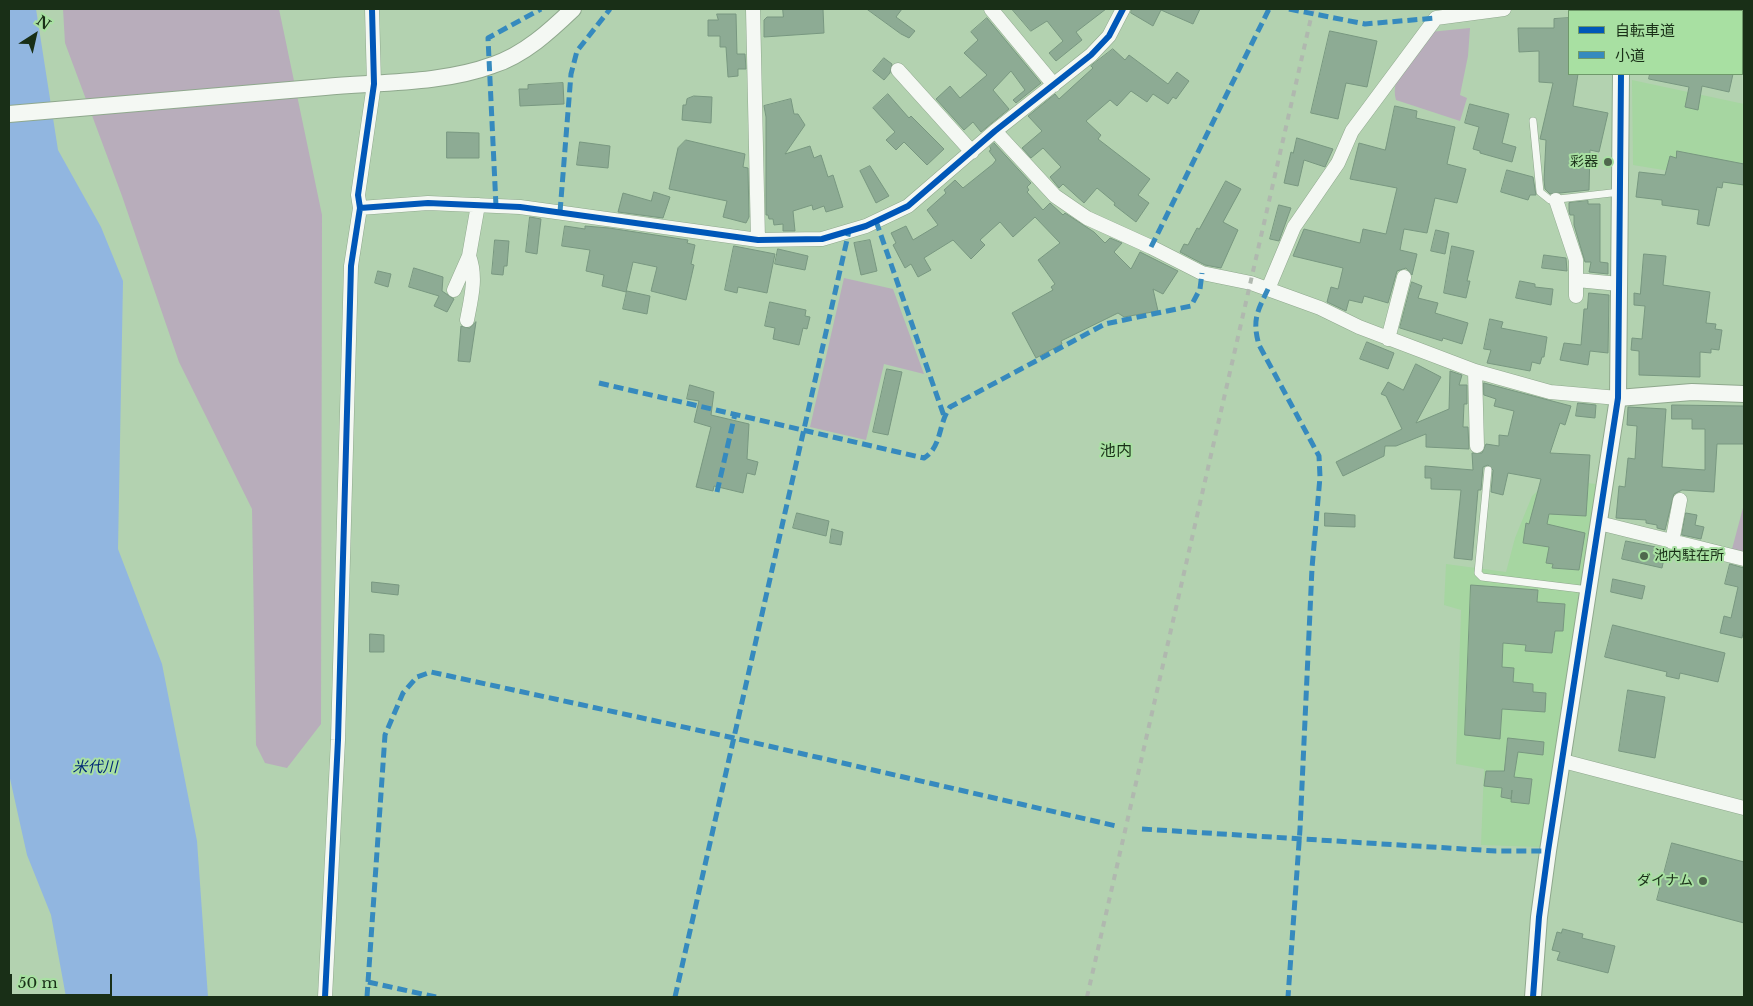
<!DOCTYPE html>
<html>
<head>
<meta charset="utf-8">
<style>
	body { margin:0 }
	#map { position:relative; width:1753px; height:1006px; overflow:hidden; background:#b3d2b0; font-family:"Libre Baskerville","Noto Sans JP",serif }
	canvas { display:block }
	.frame { position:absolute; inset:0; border:10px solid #192f17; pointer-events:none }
	.legend { position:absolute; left:1568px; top:10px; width:175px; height:65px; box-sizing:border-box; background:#a8e0a2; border:1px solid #6f996a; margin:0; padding:6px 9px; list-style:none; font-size:15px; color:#192f17 }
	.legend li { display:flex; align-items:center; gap:10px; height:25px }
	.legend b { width:25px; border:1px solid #6f996a }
	.north { position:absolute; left:10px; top:10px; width:50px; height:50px; -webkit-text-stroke:4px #a8e0a2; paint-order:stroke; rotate:35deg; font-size:14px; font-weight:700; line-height:20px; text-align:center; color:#192f17 }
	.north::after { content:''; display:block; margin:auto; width:18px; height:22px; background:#192f17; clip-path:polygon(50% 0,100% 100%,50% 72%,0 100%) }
	.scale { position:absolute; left:10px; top:974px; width:102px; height:22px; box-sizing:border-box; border:2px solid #192f17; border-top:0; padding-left:6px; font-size:15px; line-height:18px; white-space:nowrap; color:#192f17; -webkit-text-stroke:4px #a8e0a2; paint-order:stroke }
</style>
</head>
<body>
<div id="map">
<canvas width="1753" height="1006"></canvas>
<div class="frame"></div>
<ul class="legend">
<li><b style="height:6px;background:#0057b8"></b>自転車道</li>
<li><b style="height:6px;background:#368abe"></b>小道</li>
</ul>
<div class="north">N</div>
<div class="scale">50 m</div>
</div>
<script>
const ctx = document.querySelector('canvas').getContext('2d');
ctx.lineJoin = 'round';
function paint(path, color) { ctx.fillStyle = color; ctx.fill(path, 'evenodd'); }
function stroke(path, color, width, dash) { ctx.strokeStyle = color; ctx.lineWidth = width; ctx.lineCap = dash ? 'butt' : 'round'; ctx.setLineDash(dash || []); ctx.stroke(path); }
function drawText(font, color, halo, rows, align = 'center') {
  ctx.font = font + ' "Libre Baskerville","Noto Sans JP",serif'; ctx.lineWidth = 4; ctx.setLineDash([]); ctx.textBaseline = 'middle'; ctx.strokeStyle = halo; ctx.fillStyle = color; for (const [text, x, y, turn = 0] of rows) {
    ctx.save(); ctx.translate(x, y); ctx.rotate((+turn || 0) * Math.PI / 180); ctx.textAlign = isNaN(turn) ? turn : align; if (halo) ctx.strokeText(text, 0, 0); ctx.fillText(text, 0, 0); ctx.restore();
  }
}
const built = new Path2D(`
	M1632 80 1744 104V186L1724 183V180L1633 165Z
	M1551 479 1596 484 1540 847 1481 845 1484 769 1456 764 1461 610 1444 605 1446 564 1506 572 1515 538 1532 496Z`);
const green = new Path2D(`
	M63 9H279L322 215 321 724 287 768 265 763 256 745 252 509 179 362 122 196 65 43Z
	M1470 28 1468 56 1460 95 1467 98 1460 121 1396 100C1389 75 1416 50 1430 32Z
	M844 278 893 289 924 374 884 364 866 440 810 427Z
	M1744 504V553L1732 549Z`);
const water = new Path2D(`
	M9 9H36L58 150 101 227 123 281 118 549 162 664 197 841 208 997H66L51 915 27 855 9 774Z`);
const building = new Path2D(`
	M783 9H823L824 33 764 37V20L767 17H783Z
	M867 9H902L896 17 915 31 909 38 901 34Z
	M1012 9H1106L1076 32 1082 40 1056 61 1049 53 1063 41 1047 21 1031 31Z
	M1132 9H1200L1193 24 1161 10 1153 26 1131 13Z
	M717 14H736L737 54H745L746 69H738V76L728 77 726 47H720V36H708V20H718Z
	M987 18 1041 83 1016 103 1013 100 1025 90 1011 71 993 90 1009 109 981 132 973 122 964 130 936 99 950 86 960 98 987 75 964 53 978 40 971 32Z
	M1569 18V74H1578L1573 106 1608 113 1599 152 1590 150 1589 190 1550 194 1545 189 1544 180 1546 140 1540 139 1553 83 1539 82V51L1519 52 1518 28H1554V19Z
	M1330 31 1377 41 1367 87 1346 83 1338 119 1311 113Z
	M1113 49 1125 60 1129 55 1168 84 1177 72 1189 81 1176 99 1173 97 1168 104 1153 94 1147 102 1131 91 1117 106 1110 100 1086 121 1101 135 1098 139 1150 179 1138 195 1149 203 1136 222 1114 205 1115 203 1097 188 1084 203 1063 184 1059 188 1050 177 1061 167 1043 148 1031 158 1022 148 1042 131 1028 116 1055 94 1059 99 1093 68 1091 66Z
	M884 58 892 64 890 73 884 80 873 71Z
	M1650 74H1733L1729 92 1702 86 1698 110 1685 107 1689 87 1649 79Z
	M563 83 564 104 520 106 519 89H528V85Z
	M888 94 909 118 911 116 944 149 927 165 904 142 896 150 886 140 895 132 873 108Z
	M694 96 712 97 711 123 682 120 683 105H686L687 99Z
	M791 99 794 114H798L805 125 785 154 810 146 814 158 821 155 828 177 833 175 843 207 826 212 824 206 813 210 812 205 793 211 795 231H783V224L774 225 773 219H769L768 215H766V117L764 106Z
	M1470 104 1509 114 1502 143 1516 147 1512 162 1480 153V151L1473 149 1479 127 1465 123Z
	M1395 106 1417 111 1416 118 1455 127 1447 164 1466 169 1457 203 1435 198 1427 233 1404 229 1400 250 1417 254 1412 275 1406 268 1397 271 1388 303 1364 296 1362 303 1349 300 1346 311 1327 302 1331 287 1338 289 1343 268 1293 256 1304 229 1360 243 1363 229 1386 234 1397 188 1350 179 1359 143 1385 150Z
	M447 132 479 133V158H447Z
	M1297 138 1333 149 1325 167 1304 160 1298 186 1284 183 1291 152 1293 153Z
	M686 140 745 154 743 167 748 168 749 217 746 223 723 217 727 201 669 189 678 148Z
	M580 142 610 146 608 168 577 165Z
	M994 143 1031 183 1027 187 1029 190 1027 192 1043 210 1050 203 1063 215 1065 213 1094 232 1105 243 1110 238 1122 243 1114 252 1131 269 1140 252 1178 271 1163 294 1153 289 1158 311 1124 317 1118 313 1061 341 1062 344 1036 358 1012 313 1053 290 1051 287 1055 284 1038 260 1060 243 1035 217 1013 237 1000 222 980 240 985 245 971 259 953 240 924 258 931 270 918 277 911 264 905 268 893 245 896 243 891 233 906 226 913 240 938 225 927 210 946 193 944 190 955 180 963 188 993 164 996 160 989 151 991 150 990 147Z
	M1677 151 1744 164V185L1723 182 1722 188 1717 187 1709 226 1697 224 1699 210 1662 205V200L1636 197 1639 172 1665 175 1670 156 1676 158Z
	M870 166 889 196 876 203 860 171Z
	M1507 170 1533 177 1536 195H1530L1528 200 1501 192Z
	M1226 181 1241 189 1223 222 1238 230 1221 268 1205 265 1180 252 1184 244 1188 245 1197 228 1199 229Z
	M654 192 670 197 663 218 618 212 623 193 651 201Z
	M1588 201V204H1600V262L1608 263V274L1589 272 1591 262H1585L1574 225V215H1570L1569 211V203Z
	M1279 205 1291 208 1279 241 1270 239Z
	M530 217 541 219 537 254 526 252Z
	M565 226 585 229V226L609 228 688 240 687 243 695 245 691 264 694 265 686 300 651 291 657 267 633 262 626 292 602 286 604 275 586 271 590 250 562 246Z
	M1436 230 1449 233 1445 254 1431 251Z
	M495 240 509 241 507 266H504L503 275 492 274Z
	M870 240 877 271 861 275 854 243Z
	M734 246 775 254 767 293 738 287 737 293 725 290Z
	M1452 246 1474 251 1467 281H1470L1466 298 1444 293Z
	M778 249 808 256 805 270 775 264Z
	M1644 254 1666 256 1663 285 1710 292 1706 323 1716 324 1715 329 1722 330 1719 350 1711 349V353L1700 352V377L1639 375V351L1631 350 1632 338 1642 339 1645 306 1634 305V293L1640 294Z
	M1544 255 1566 258 1567 271 1542 268Z
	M414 268 443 277 442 291 454 299 447 312 434 306 439 296 409 287Z
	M378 271 391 274 388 287 375 283Z
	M1520 281 1535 284V287L1553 289 1551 305 1516 298Z
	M1412 282 1422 286 1418 298 1438 303 1435 313 1468 323 1462 344 1443 338 1442 341 1400 328Z
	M627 291 650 296 647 314 623 309Z
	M1589 293 1609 295 1608 353 1590 351 1588 365 1560 360 1564 343 1581 345 1584 309H1587Z
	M770 302 806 310 805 316 810 317 807 329 803 328 799 345 773 339 775 328 765 326Z
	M1490 319 1503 322 1501 328 1547 337 1544 357H1542L1540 364 1532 362 1530 371 1487 363 1491 350 1484 349Z
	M476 322 470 362 458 361 461 326 469 328Z
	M1367 342 1394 353 1388 369 1360 359Z
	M1416 364 1441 377 1416 423 1449 409 1450 371 1462 375 1459 385H1467V404H1464L1463 427H1468L1469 449 1426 447V434L1396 446H1385L1384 456 1343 476 1336 462 1402 429 1386 396 1381 394 1388 382 1403 390Z
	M887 369 902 372 888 435 873 432Z
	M1484 383 1571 406 1565 425 1560 423 1550 453 1590 455 1586 516 1549 514 1547 524 1585 533 1579 570 1552 568 1553 564 1546 563 1549 547 1523 543 1526 523 1529 524 1541 479 1508 473 1503 495 1491 492 1493 470 1488 465 1483 467 1481 490H1478L1472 560 1454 558 1461 490 1431 489V478H1425V466L1473 470 1472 453H1482L1486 444 1499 446V435L1508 436 1514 411 1494 406 1496 399 1484 395Z
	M690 385 714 392 711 415 749 424 747 459 758 462 755 475 747 473 743 493 714 486 713 491 696 487 711 427 694 422 699 401 687 399Z
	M1578 403 1596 405 1595 418 1576 416Z
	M1672 405 1744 406V444H1717L1714 492 1682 490 1674 494 1665 530 1657 528V525L1646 523V520L1616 518 1619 486 1625 487 1628 458 1635 459 1637 426 1627 425 1628 407 1666 409 1662 467 1705 470V429H1692V419H1672Z
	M797 513 829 521 826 536 793 528Z
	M1325 513 1355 515V527L1325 526Z
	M1686 513 1697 515 1695 525 1704 527 1701 539 1682 535Z
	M832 529 843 532 841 545 830 543Z
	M1626 541 1666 549 1662 568 1622 559Z
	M1730 564 1744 568V628L1742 638 1720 633 1724 616 1731 618 1738 587 1725 584Z
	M1613 579 1645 586 1642 599 1611 592Z
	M372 582 399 585 398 595 372 592Z
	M1471 585 1538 590 1537 602 1565 604 1563 631H1555L1552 653 1525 651 1526 645 1503 643 1502 667 1514 668 1513 682 1533 684V692L1546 693 1545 712 1502 709 1500 739 1465 735Z
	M1613 625 1725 653 1718 682 1680 673 1679 679 1666 676 1667 672 1605 657Z
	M370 634 384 635V652H370Z
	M1628 690 1665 697 1655 758 1619 751Z
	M1508 738 1544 742 1543 755 1518 752 1514 777 1532 779 1529 804 1511 802 1512 790 1511 799 1501 797 1502 788 1484 786 1486 771H1504Z
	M1672 843 1744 862V923L1657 900Z
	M1563 929 1583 934 1582 938 1615 946 1608 973 1557 960 1560 952 1552 950 1557 932 1561 933Z`);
const service = new Path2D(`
	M1533 121 1540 192 1550 200 1620 192
	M1488 470 1478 573 1482 577 1589 590`);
const minor = new Path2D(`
	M753 9 758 240
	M991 9 1054 85
	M1717 9V10
	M898 70 972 152
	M995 131 1055 196 1087 218 1151 247 1202 273 1251 283 1320 308 1359 327 1475 371 1550 392 1618 398
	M1556 200 1576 260V296
	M360 208 428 203 520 207 758 240 822 239 866 226 908 206 995 131 1091 55 1109 36 1123 9
	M1577 280 1619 284
	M1268 289 1294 227 1338 163 1352 131 1436 18 1504 9
	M454 290 469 256 478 205
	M467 320C471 299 477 277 469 256
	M1388 339 1404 277
	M1475 371 1477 446
	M1599 523 1744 559
	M1672 542 1680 500
	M1563 761 1744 808
	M325 997 338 740 351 266 360 208 358 195 374 84 372 9`);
const tertiary = new Path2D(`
	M1622 11V9
	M9 114C114 105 220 96 325 87 379 82 442 84 493 65 524 55 550 31 573 9
	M1618 398 1692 392 1744 394
	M1533 997 1539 917 1548 851 1618 398 1621 74`);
const rail = new Path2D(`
	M1087 997 1313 9`);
const quiet = new Path2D(`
	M1289 9 1365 24 1436 18
	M496 206 488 38 541 9
	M560 212 571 74 577 51 610 9
	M876 221 944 416
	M1151 247 1269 9
	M1268 289C1257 312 1252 320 1259 345L1319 456 1320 477 1312 568 1300 829 1288 997
	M599 383 924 458C942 447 938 424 950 407L1105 324 1191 306 1200 289 1202 273
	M717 492 735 414
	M1142 829 1496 851H1548
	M368 982 436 997
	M367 997 385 735 403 693 417 677 431 672 734 738 1116 826
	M675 997 849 231`);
const cycleway = new Path2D(`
	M360 208 428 203 520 207 758 240 822 239 866 226 908 206 995 131 1091 55 1109 36 1123 9
	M325 997 338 740 351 266 360 208 358 195 374 84 372 9
	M1533 997 1539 917 1548 851 1618 398 1621 74`);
const markers = [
	[1608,162,5,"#4f684d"],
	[1644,556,5,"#4f684d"],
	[1703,881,5,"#4f684d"]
];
const poiNames = [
	["彩器",1598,162],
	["池内駐在所",1654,556,"left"],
	["ダイナム",1693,881]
];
const waterNames = [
	["米代川",95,768]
];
const quarterNames = [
	["池内",1116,451]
];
paint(built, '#a6d6a1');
paint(green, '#b8adbb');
paint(water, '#91b6e0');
paint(building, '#8dab94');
stroke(building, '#789780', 1);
stroke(service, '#8fa88d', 8);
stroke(minor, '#8fa88d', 15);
stroke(tertiary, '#8fa88d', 18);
stroke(service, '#f4f8f3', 7);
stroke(minor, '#f4f8f3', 14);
stroke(tertiary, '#f4f8f3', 16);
stroke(rail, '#b0b8af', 4, [6, 6]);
stroke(quiet, '#368abe', 5, [10, 5]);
stroke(cycleway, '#0057b8', 6);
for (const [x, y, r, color] of markers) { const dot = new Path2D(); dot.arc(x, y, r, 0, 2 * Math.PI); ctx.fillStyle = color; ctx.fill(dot); stroke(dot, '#a8e0a2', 2); }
drawText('14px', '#192f17', '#a8e0a2', poiNames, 'right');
drawText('italic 15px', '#022877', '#a8e0a2', waterNames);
drawText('16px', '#192f17', '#a8e0a2', quarterNames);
</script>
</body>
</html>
